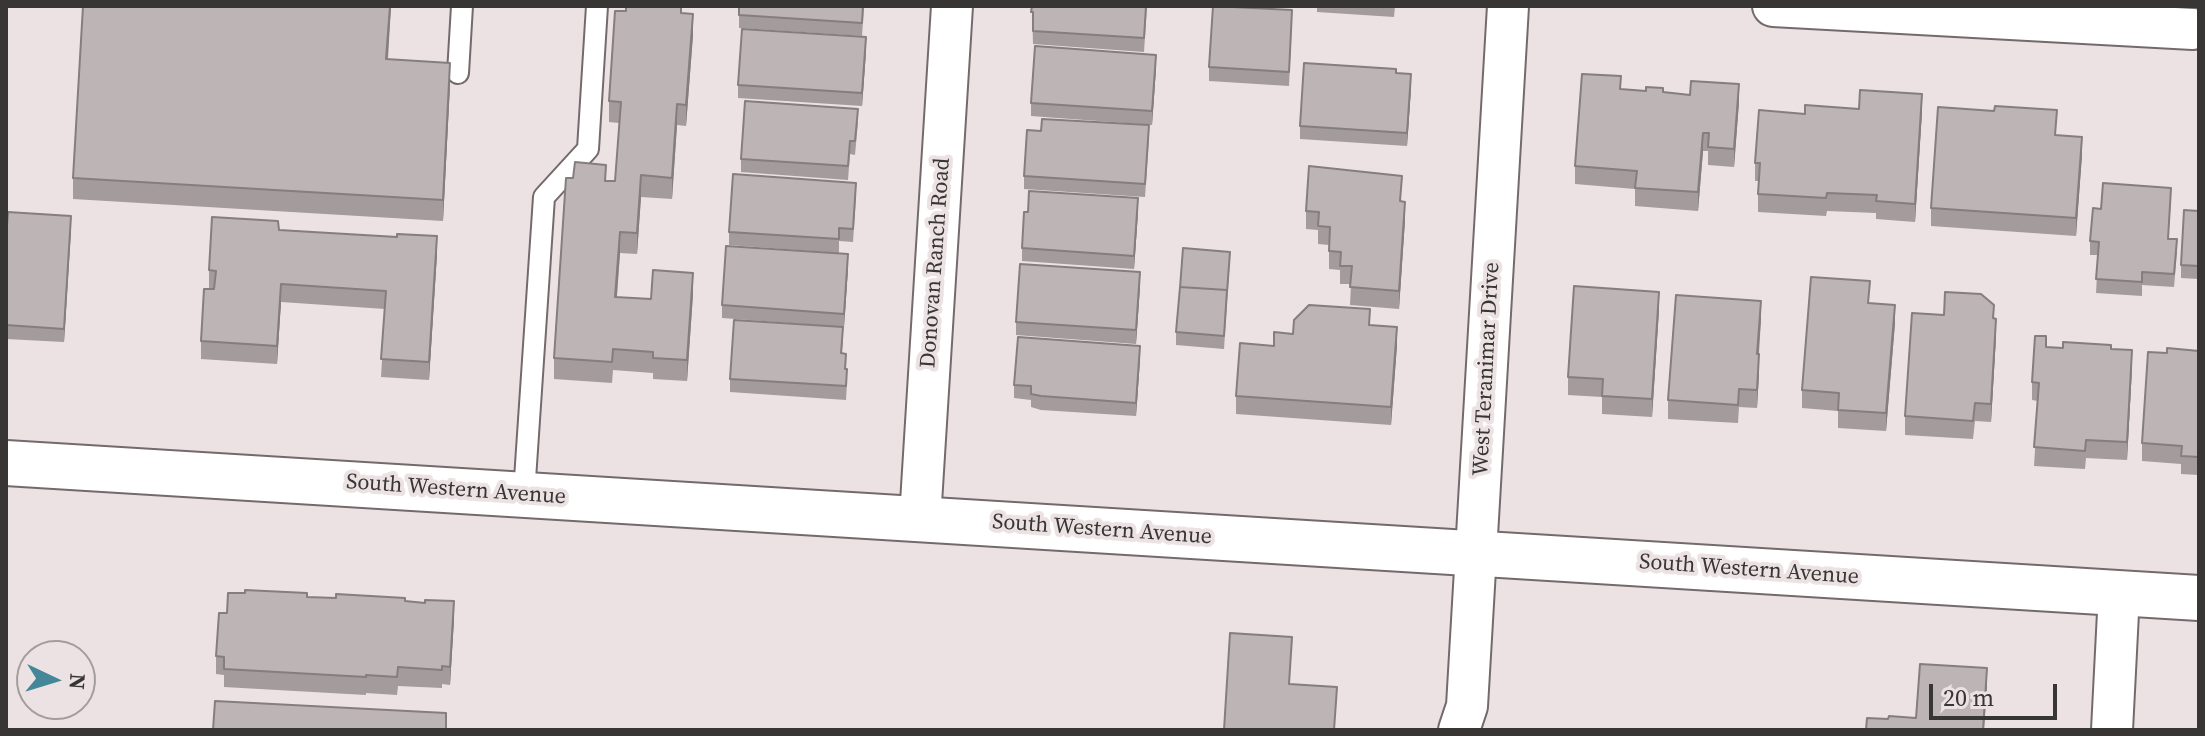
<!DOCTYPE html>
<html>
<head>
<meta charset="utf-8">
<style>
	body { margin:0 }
	#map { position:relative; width:2205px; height:736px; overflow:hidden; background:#ece2e3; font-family:"Source Serif 4",serif }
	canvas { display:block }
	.frame { position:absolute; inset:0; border:8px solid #383535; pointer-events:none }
	.north { position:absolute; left:16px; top:640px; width:80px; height:80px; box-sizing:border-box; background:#ece2e3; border:2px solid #a49d9d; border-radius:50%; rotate:94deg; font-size:22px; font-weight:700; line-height:32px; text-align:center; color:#383535 }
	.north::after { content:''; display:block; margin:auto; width:28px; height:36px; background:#448798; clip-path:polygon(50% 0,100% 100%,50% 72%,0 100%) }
	.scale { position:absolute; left:1929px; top:684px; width:128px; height:36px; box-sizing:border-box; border:4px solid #383535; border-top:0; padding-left:10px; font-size:24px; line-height:28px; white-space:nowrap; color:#383535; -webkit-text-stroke:6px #ece2e3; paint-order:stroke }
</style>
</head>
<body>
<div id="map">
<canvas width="2205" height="736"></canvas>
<div class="frame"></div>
<div class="north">N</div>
<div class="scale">20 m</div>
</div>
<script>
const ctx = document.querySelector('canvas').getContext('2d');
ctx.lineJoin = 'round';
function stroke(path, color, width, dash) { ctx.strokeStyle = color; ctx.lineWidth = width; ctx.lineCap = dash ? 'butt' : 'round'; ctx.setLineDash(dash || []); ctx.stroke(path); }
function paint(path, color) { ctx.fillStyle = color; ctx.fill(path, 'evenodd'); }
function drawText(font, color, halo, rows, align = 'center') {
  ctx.font = font + ' "Source Serif 4",serif'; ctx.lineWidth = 8; ctx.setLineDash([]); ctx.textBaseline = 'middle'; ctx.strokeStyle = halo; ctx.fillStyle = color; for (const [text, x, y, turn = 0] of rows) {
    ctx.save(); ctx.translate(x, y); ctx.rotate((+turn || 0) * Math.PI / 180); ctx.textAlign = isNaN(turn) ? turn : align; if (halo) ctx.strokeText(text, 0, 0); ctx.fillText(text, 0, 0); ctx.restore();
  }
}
const service = new Path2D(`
	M458 73 462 6
	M524 494 544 197 588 149 597 6`);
const minor = new Path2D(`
	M1773 6 2193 29
	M920 519 952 6
	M1459 730 1467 706 1508 6
	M2112 730 2119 593`);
const tertiary = new Path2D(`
	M6 463 2199 598`);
const wall = new Path2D(`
	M83 6H391L388 60 450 85 443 221 73 199V178Z
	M739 6H864L862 36 739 28Z
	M1032 6H1147L1144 52 1033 44Z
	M1317 6H1395L1394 17 1317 12Z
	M626 11 682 13 693 35 686 126 677 125 672 199 641 197 637 254 620 253 617 297 651 299 693 294 687 381 653 379V373L613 370 612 383 554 379V358L606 181H615L619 123 609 122V101Z
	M1292 23 1289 86 1209 81V67Z
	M866 51 862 106 738 98V85Z
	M1156 68 1152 125 1031 116V103Z
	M1396 73 1411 88 1407 146 1300 139V126Z
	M1621 90 1663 92 1739 102 1734 167 1708 165V151H1703L1698 211 1635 206V189L1575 184V166Z
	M1859 109 1922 112 1915 222 1876 219V213L1827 211 1826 216 1758 212V181H1755V163L1805 114Z
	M858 122 855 155 850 154 848 180 741 172V159Z
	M1041 131 1149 139 1145 197 1024 189V176Z
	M2057 135 2082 155 2076 236 1931 226V208Z
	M856 196 853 242 839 241V253L729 245V232Z
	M1401 201 1405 220 1399 309 1350 305 1351 284H1340V270L1329 269V245L1318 244V230L1306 229V211Z
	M2171 201 2168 239 2177 252 2174 287 2142 285V296L2096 293 2098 255H2090V241L2101 209Z
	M2199 211V279L2181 278V265Z
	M1138 212 1134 269 1022 261V248Z
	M71 229 64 342 6 339V239Z
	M279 230 437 254 429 380 381 377 385 309 281 302 277 364 201 359V341L209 288V270Z
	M1230 259 1224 349 1176 345V332Z
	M848 268 844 327 722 318V305Z
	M1140 286 1136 344 1016 335V322Z
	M1870 303 1895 323 1886 431 1838 428V411L1802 408V390Z
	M1659 310 1652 417 1602 414V397L1568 395V377Z
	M1994 318 1996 337 1991 422 1975 421 1973 439 1905 435V416Z
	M1761 319 1759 354V373L1757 408 1739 407 1738 423 1668 419V400Z
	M1370 325 1397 345 1391 425 1236 414V396L1274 346 1293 334Z
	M843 341 842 353 846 369 847 383 846 400 730 392V379Z
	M2046 347 2111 349 2132 368 2127 460 2086 458 2085 469 2034 466 2038 401 2032 400V382Z
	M2199 351V475L2181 474V464L2142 461V443L2167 353Z
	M1140 359 1136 416 1041 410 1031 407V400L1014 398V385Z
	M307 597 405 601 454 619 450 685 442 684V688L398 686 397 695 366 693V695L224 687V675L216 674V656L227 613Z`);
const shadedWall = new Path2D(`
	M390 6H391L386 81V59Z
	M693 14V35L686 126V105Z
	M866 37V51L862 106V93Z
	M1156 55V68L1152 125V111Z
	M450 63V85L443 221V200Z
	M1411 74V88L1407 146V133Z
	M1739 84V102L1734 167V149Z
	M1922 94V112L1915 222V204Z
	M677 104V125L672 199V178Z
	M1703 133V151L1698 211V192Z
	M2082 137V155L2076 236V218Z
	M641 175V197L637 254V233Z
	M1138 198V212L1134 269V256Z
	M1405 202V220L1399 309V291Z
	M71 216V229L64 342V329Z
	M620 232V253L615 318V297Z
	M437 236V254L429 380V362Z
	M848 254V268L844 327V314Z
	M1140 272V286L1136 344V330Z
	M693 273V294L687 381V360Z
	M281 284V302L277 364V346Z
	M1659 292V310L1652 417V399Z
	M1761 301V319L1757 372V354Z
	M1895 305V323L1886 431V413Z
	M1996 319V337L1991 422V404Z
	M1397 327V345L1391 425V407Z
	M1140 346V359L1136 416V403Z
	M2132 350V368L2127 460V442Z
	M1759 354V373L1757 408V390Z
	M454 601V619L450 685V667Z
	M1987 668V687L1984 730H1983Z`);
const building = new Path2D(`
	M83 6H390L386 59 450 63 443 200 73 178Z
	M626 6H681V13L693 14 686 105 677 104 672 178 641 175 637 233 620 232 615 297 651 299 653 270 693 273 687 360 653 358V352L613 349 612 362 554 358 566 178H573L575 162 606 165 605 181H615L621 102 609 101 615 11H626Z
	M739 6H863L862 23 739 15Z
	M1032 6H1146L1144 38 1033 31V12H1031Z
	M1213 6 1292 10 1289 72 1209 67Z
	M742 29 866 37 862 93 738 85Z
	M1035 46 1156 55 1152 111 1031 103Z
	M1304 63 1396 69V73L1411 74 1407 133 1300 126Z
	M1582 74 1621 76 1620 89 1646 91V87L1663 88V92L1690 95 1691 81 1739 84 1734 149 1708 147 1709 133H1703L1698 192 1635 188 1637 171 1575 166Z
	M1860 90 1922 94 1915 204 1876 201 1877 195 1827 193 1826 198 1758 194 1760 163H1755L1759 110 1805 114V105L1859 109Z
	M745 101 858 109 855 141H850L848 166 741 159Z
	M1995 106 2057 110 2055 135 2082 137 2076 218 1931 208 1938 107 1994 111Z
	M1042 119 1149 125 1145 184 1024 176 1027 130 1041 131Z
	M1309 166 1402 176 1400 201 1405 202 1399 291 1350 287 1352 266H1340L1341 252 1329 251 1330 227 1318 226 1319 212 1306 211Z
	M733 174 856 183 853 229 839 228V239L729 232Z
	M2103 183 2171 188 2168 239H2177L2174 274 2142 272V282L2096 279 2099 242 2090 241 2093 208 2101 209Z
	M1029 191 1138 198 1134 256 1022 248 1024 212H1028Z
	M2184 210 2199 211V266L2181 265Z
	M8 212 71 216 64 329 6 325V239Z
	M212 217 278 221 279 230 397 237V234L437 236 429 362 381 359 386 291 281 284 277 346 201 341 204 289H214L216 271 209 270Z
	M726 246 848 254 844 314 722 305Z
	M1183 248 1230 252 1227 292V290L1180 287V288Z
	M1020 264 1140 272 1136 330 1016 322Z
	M1811 277 1870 281 1868 303 1895 305 1886 413 1838 410 1839 393 1802 390Z
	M1574 286 1659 292 1652 399 1602 396 1603 379 1568 377Z
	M1180 287 1227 290 1224 336 1176 332Z
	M1945 292 1981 294 1994 305 1993 318 1996 319 1991 404 1975 403 1973 421 1905 416 1912 313 1944 315Z
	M1676 295 1761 301 1757 354H1759L1757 390 1739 389 1738 405 1668 400Z
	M1309 305 1370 309 1369 325 1397 327 1391 407 1236 396 1240 343 1274 346V332L1293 334 1294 320Z
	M734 320 843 327 841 353 846 354 845 369H847L846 386 730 379Z
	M2035 336H2046V347L2063 348V342L2111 345V349L2132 350 2127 442 2086 440 2085 451 2034 447 2039 383 2032 382Z
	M1018 337 1140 346 1136 403 1041 396 1031 394V386L1014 385Z
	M2167 348 2199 351V457L2181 456 2182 446 2142 443 2148 352 2167 353Z
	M245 590 307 593V597L336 598V594L405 598V601L425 603V600L454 601 450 667 442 666V670L398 667 397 677 366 675V677L224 669V657L216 656 219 613H227L228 593H245Z
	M1230 633 1292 637 1289 684 1337 687 1334 730H1224Z
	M1920 664 1987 668 1983 730H1866L1867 718 1888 719 1889 716 1916 718Z
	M215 701 446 713V730H213Z`);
const streetNames = [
	["Donovan Ranch Road",936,263,-86],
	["West Teranimar Drive",1487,369,-87],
	["South Western Avenue",456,490,4],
	["South Western Avenue",1102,530,4],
	["South Western Avenue",1749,570,4]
];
stroke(service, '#736a6c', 24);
stroke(minor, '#736a6c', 44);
stroke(tertiary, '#736a6c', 48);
stroke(service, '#fff', 20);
stroke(minor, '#fff', 40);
stroke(tertiary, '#fff', 44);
paint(wall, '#a39b9c');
paint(shadedWall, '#847e7f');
paint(building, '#bdb4b5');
stroke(building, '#847e7f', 2);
drawText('22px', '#383535', '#ece2e3', streetNames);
</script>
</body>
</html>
